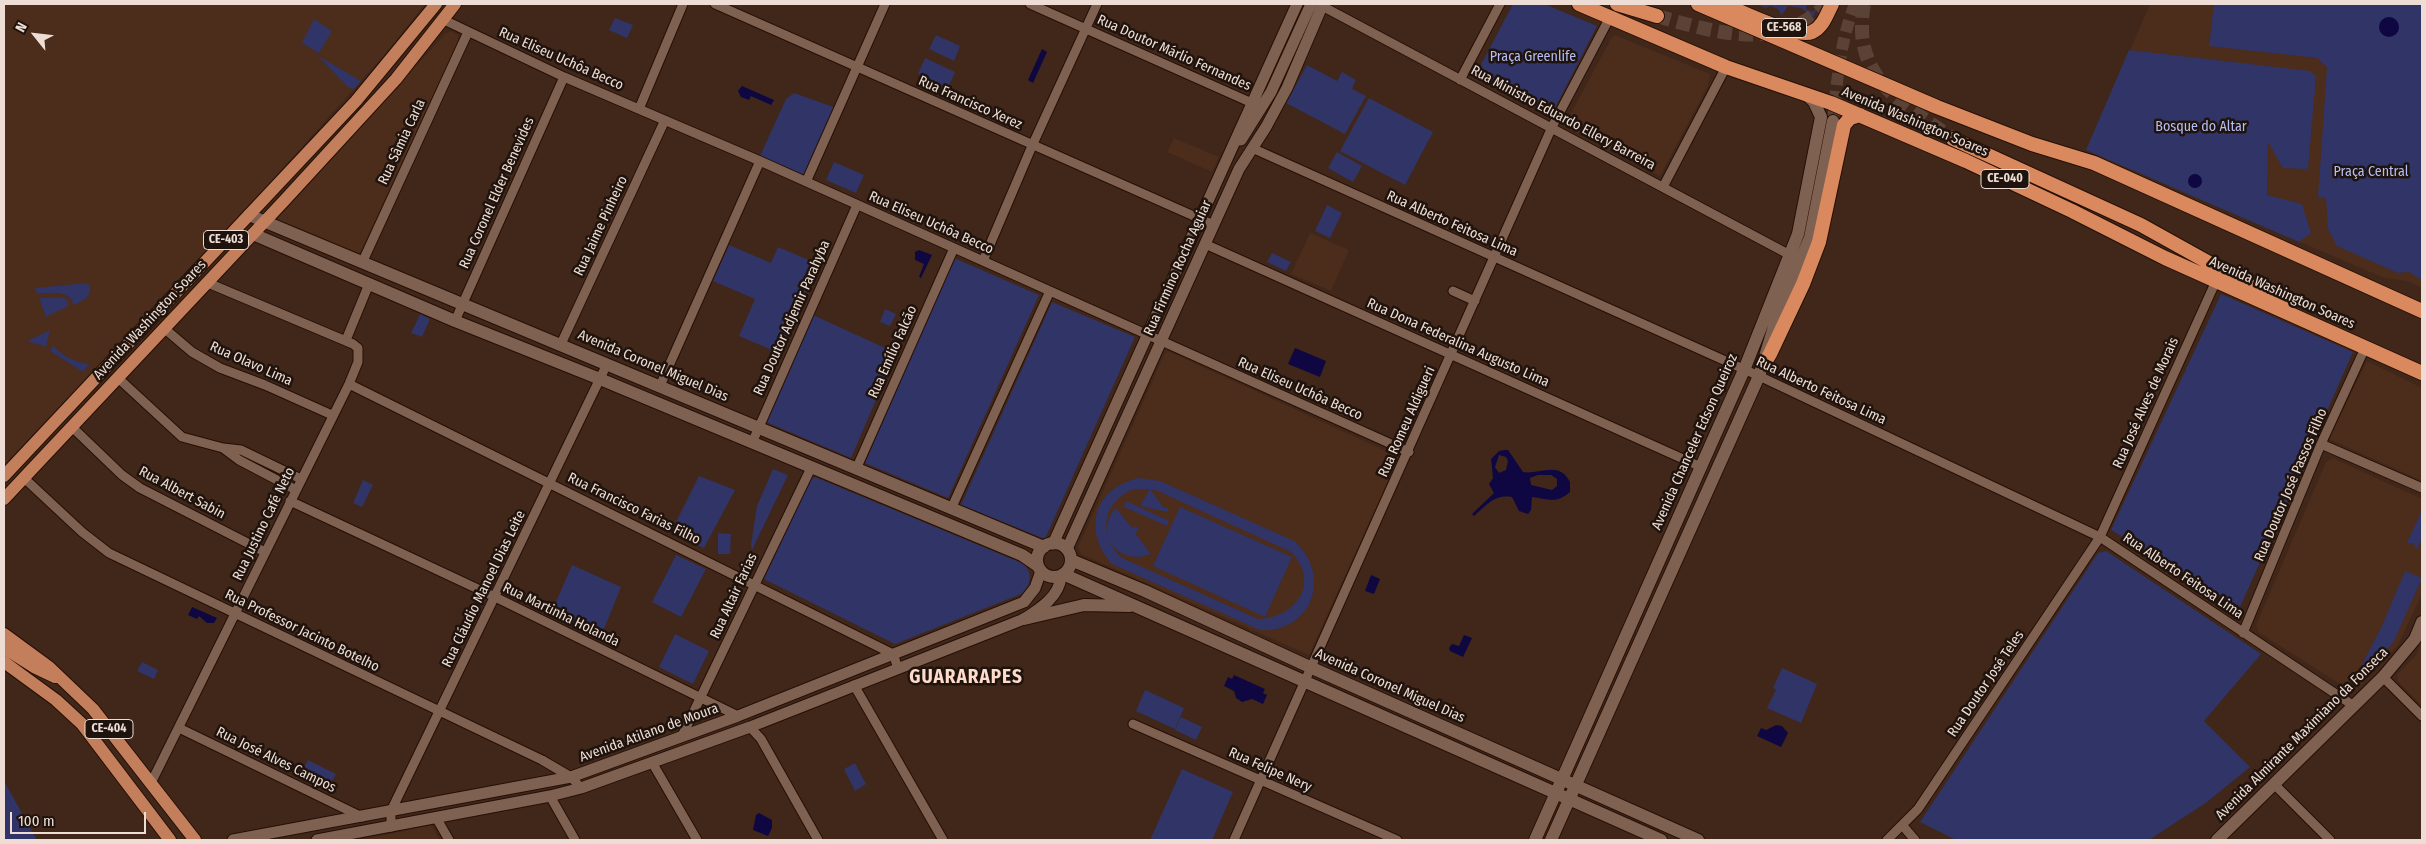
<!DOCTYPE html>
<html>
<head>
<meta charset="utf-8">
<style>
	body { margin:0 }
	#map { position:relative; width:2426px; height:844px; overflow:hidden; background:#40271a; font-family:"Fira Sans Condensed",sans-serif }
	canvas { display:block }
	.frame { position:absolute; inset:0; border:5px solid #eeddd4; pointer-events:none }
	.north { position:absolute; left:10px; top:10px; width:50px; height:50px; -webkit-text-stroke:4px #1f130d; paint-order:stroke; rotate:299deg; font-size:14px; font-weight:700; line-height:20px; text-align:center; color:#eeddd4 }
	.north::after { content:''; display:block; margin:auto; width:18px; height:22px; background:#eeddd4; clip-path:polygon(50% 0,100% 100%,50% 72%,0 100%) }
	.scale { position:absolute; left:10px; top:812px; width:136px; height:22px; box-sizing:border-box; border:2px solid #eeddd4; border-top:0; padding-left:6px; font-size:15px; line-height:18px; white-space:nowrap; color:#eeddd4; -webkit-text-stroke:4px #1f130d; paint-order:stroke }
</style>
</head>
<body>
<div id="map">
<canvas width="2426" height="844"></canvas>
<div class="frame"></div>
<div class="north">N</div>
<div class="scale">100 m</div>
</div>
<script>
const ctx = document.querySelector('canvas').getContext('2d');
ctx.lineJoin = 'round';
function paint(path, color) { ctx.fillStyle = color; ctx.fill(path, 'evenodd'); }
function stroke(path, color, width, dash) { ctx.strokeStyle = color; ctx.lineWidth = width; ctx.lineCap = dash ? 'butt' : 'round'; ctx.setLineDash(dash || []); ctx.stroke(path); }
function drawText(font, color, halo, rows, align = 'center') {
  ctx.font = font + ' "Fira Sans Condensed",sans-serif'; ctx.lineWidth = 5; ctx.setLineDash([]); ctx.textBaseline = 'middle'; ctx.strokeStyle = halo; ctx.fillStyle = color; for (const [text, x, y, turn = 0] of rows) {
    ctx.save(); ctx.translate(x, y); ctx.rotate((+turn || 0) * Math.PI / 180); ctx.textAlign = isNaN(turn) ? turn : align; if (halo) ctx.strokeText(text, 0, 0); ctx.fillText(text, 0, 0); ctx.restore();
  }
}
const built = new Path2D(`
	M4 4H425L386 53 240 216 4 465Z
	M2150 4H2422V288L2407 281 2384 278 2086 150Z
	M451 31 458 35V43L358 257 276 220 445 34Z
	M1615 35 1710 74 1708 86 1660 176 1564 126 1612 37Z
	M1174 138 1219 157 1212 172 1167 152Z
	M1310 233 1349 250 1331 291 1291 274Z
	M1168 351 1399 457 1309 655 1081 554 1078 547 1165 353Z
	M2367 361 2422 388V481L2329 439Z
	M2333 458 2422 499V594L2398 645 2356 690 2351 691 2258 632 2256 625 2326 462Z
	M2422 642V706L2398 681 2397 675 2416 655Z
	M431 825 440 840H361L386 835Z`);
const green = new Path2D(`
	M230 4 361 81 354 89 348 87 317 55Z
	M1513 4H1544L1597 26 1551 116 1475 76Z
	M1755 4H1807L1806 9 1813 12 1819 4 1813 17 1801 8 1788 6 1782 15 1778 9 1770 6 1766 8Z
	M2214 4H2422V280L2409 272 2398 273 2337 246 2328 229 2326 198 2318 197 2327 67 2317 58 2209 46Z
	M615 18 633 25 627 38 609 30Z
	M314 19 332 31 319 53 302 43Z
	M936 35 960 46 954 61 929 49Z
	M2129 50 2310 71 2316 76 2308 169 2283 168 2268 142 2267 195 2302 204 2311 233 2299 242 2086 150Z
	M925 58 955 72 948 88 918 74Z
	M1307 65 1337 81 1342 72 1356 80 1352 89 1366 96 1345 134 1286 103Z
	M794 93 836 108 806 176 760 156 786 99Z
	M1369 98 1433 132 1405 185 1340 151Z
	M1337 152 1362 166 1353 182 1328 168Z
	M834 162 864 175 856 193 826 180Z
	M1327 205 1342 213 1330 238 1315 231Z
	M729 245 771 263 778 247 818 264 779 353 739 336 755 299 713 281Z
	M1272 253 1291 262 1286 271 1267 262Z
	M954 258 1039 295 948 498 865 463Z
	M87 283 90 286C92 296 82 302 73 305 71 289 50 294 37 293L35 288Z
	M2221 294 2353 352 2240 607 2111 530Z
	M39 298H64L68 301V306L46 317Z
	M1052 302 1135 337 1045 539 961 505Z
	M885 309 896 314 890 326 880 322Z
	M420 314 430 319 422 337 411 333Z
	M813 315 896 353 851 458 766 422Z
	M50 330 46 347 27 341Z
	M53 345C63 357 75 362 89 364L83 372 50 351Z
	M773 469 788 475 752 550 751 545 757 506Z
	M699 476 735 490 704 548 671 532Z
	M815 477 1024 564C1033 574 1031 586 1021 594L895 644 764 579 810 480Z
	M1139 478 1160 481 1294 541C1333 575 1312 633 1260 630L1112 564C1082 529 1094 488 1139 478ZM1134 489H1150L1140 506 1168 512V508H1164L1150 489 1158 491 1291 552C1321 583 1296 618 1258 619L1122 558C1097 536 1102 501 1134 489Z
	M363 480 373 485 362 507 353 503Z
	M1126 501 1169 521 1167 526 1124 507Z
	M1180 507 1292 557 1265 617 1153 566Z
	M1116 508 1132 528 1136 526 1139 530 1135 533 1151 554C1119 567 1092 534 1116 508Z
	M2422 510V538L2417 549 2413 543H2407Z
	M718 533 731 534 730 554H718Z
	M2106 551 2261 654 2204 721 2250 767 2207 802 2149 840H1956L1920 822 2098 553Z
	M676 555 706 569 681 617 652 602Z
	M572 565 621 587 600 639 550 616Z
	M2405 571 2422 578 2394 641 2367 675H2363L2360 670 2361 666 2382 626Z
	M675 634 709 651 693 684 659 667Z
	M142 662 158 670 154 679 137 671Z
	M1782 668 1817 684 1801 723 1767 708 1776 690 1773 688Z
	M1145 690 1184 708 1175 729 1136 711Z
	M1181 717 1202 727 1196 740 1175 730Z
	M308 760 336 774 328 788 300 774Z
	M855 763 866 784 855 791 844 769Z
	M1182 769 1233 792 1212 840H1150Z
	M4 781 37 840H4Z`);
const water = new Path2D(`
	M2379 27a10 10 0 1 1 20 0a10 10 0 1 1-20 0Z
	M1042 49 1047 52 1033 83 1028 80Z
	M742 86 774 100 771 105 751 96 749 100 741 97 738 91Z
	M2188 181a7 7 0 1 1 14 0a7 7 0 1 1-14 0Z
	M919 250 932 255 921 278 919 277 924 264 915 260V252Z
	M1295 348 1326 361 1320 377 1288 364Z
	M1505 450H1508L1523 472C1539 475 1559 460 1570 482V492C1557 504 1547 499 1532 497L1531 510 1528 514 1519 511 1512 497C1494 494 1486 506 1474 516L1472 514 1494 493 1489 484 1493 478 1491 459 1499 451ZM1499 455 1506 457 1508 461 1506 470 1499 473 1495 467ZM1538 475H1551L1557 479V486L1552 490 1531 485 1530 478Z
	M1371 575 1380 579 1374 594 1365 591Z
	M192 607 217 618 214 623H207L199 616 197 619 188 615Z
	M1464 635 1472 638 1463 657 1450 651 1449 648 1452 644 1459 646Z
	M1234 675 1265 689 1263 693 1267 695 1263 704 1252 699 1242 702 1236 698 1234 691 1224 686 1228 677 1232 679Z
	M1776 725 1782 726 1788 733 1781 747 1757 736 1761 728 1766 730Z
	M759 813 772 820V828L768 836 753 830 756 815Z`);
const secondaryTunnel = new Path2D(`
	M1833 121C1837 81 1840 41 1855 4`);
const trunkTunnel = new Path2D(`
	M1864 4C1862 12 1862 22 1862 31 1864 86 1913 110 1953 139
	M1657 16C1714 32 1779 53 1827 4`);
const minor = new Path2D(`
	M715 4 1214 225
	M1030 4 1252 103
	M1322 6 1790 255
	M442 19 564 77 760 161 1409 452
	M1460 80 1500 4
	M639 109 683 4
	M1252 148 1759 376 2100 537 2354 706
	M806 182 885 4
	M1663 187 1726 67
	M1205 244 1701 467
	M983 261 1032 146 1097 4
	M362 263 468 32
	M1453 291 1475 301
	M455 321 564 77
	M165 329 192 352 220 368 265 385 332 415
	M346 340 369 284
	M561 344 665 120
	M118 378 182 437 223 448 241 450 301 479
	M349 384 893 654 898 668
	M660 386 760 161
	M72 427 122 475 140 488 265 552
	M752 443 857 205
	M2321 444 2422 488
	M223 448 239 460 296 490
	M857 467 954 248
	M24 478 82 532 109 553 542 760 571 777 581 788
	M290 501 495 597 738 716
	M952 507 1050 291
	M2243 633 2321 444 2365 348
	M2383 677 2422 716
	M854 685 943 840
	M1133 724 1397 840
	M750 727 761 739 818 840
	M179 728 362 817
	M682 736 811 468
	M653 764 697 840
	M151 783 349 384 358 362V348L353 344 208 283
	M2274 784 2330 840
	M550 796 575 840
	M437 819 449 840
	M1903 826 1915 840
	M391 827V811L607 364
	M1234 840 1552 127 1610 17
	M1887 840 1918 809 2100 537 2216 281`);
const tertiary = new Path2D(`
	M1241 140 1271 92 1311 4
	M1053 544 1297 4
	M1067 549 1239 169 1266 127 1287 88 1323 4
	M233 840 571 777 738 716 1024 602 1035 588 1041 571
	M317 840 550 796 581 788 750 727 1024 619C1040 609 1060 596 1061 576`);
const secondary = new Path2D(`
	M249 215 1044 547
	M253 234 455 321 600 379 1022 555 1038 566
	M1037 560a17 17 0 1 1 34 0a17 17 0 1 1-34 0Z
	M1071 560 1145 591 1312 668 1698 840
	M1063 574 1661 840
	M1024 619 1084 605 1130 606
	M1535 840 1744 370 1798 234 1821 117 1814 102 1806 94
	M1551 840 1759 376 1781 304 1810 238 1833 121
	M2217 840 2383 677 2415 639 2422 622`);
const primary = new Path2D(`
	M4 476 356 101 436 4
	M4 499 283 202 396 79 455 4
	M4 634 49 667 93 709 195 840
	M4 648 34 667 55 677
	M4 662 56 700 82 724 170 840`);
const trunk = new Path2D(`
	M1579 4 1726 67 1831 103 1966 161 2072 211 2165 258 2422 373
	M1617 4 1657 16
	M1698 4 1937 107 2032 144 2094 163 2422 311
	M1723 4C1740 11 1796 39 1812 32 1823 27 1827 14 1832 4
	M1953 139 2141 225 2283 304
	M1764 364 1770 354 1803 284 1819 242 1844 125 1850 118 1860 115`);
const shields = [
	[1784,28,45],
	[2005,179,48],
	[226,240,45],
	[109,729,48]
];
const shieldNames = [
	["CE-568",1784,28],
	["CE-040",2005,179],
	["CE-403",226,240],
	["CE-404",109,729]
];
const streetNames = [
	["Rua Doutor Márlio Fernandes",1174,53,24],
	["Rua Eliseu Uchôa Becco",561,59,24],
	["Rua Francisco Xerez",970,103,24],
	["Rua Ministro Eduardo Ellery Barreira",1563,118,28],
	["Avenida Washington Soares",1915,122,23],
	["Rua Sâmia Carla",402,142,-65],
	["Rua Coronel Elder Benevides",497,193,-66],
	["Rua Eliseu Uchôa Becco",931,223,24],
	["Rua Alberto Feitosa Lima",1452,224,24],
	["Rua Jaime Pinheiro",601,226,-65],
	["Rua Firmino Rocha Aguiar",1178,268,-66],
	["Avenida Washington Soares",2282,293,24],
	["Rua Doutor Adjemir Parahyba",792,318,-66],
	["Avenida Washington Soares",150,320,-47],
	["Rua Dona Federalina Augusto Lima",1458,343,24],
	["Rua Emílio Falcão",893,352,-66],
	["Rua Olavo Lima",251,364,24],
	["Avenida Coronel Miguel Dias",653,366,23],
	["Rua Eliseu Uchôa Becco",1300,389,24],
	["Rua Alberto Feitosa Lima",1821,391,25],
	["Rua José Alves de Morais",2146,403,-66],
	["Rua Romeu Aldigueri",1407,422,-66],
	["Avenida Chanceler Edson Queiroz",1695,442,-66],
	["Rua Doutor José Passos Filho",2291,485,-67],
	["Rua Albert Sabin",182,493,28],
	["Rua Francisco Farias Filho",634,509,26],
	["Rua Justino Café Neto",264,524,-64],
	["Rua Alberto Feitosa Lima",2183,576,34],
	["Rua Cláudio Manoel Dias Leite",484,589,-64],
	["Rua Altair Farias",734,596,-65],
	["Rua Martinha Holanda",561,615,26],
	["Rua Professor Jacinto Botelho",302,631,26],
	["Rua Doutor José Teles",1986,684,-56],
	["Avenida Coronel Miguel Dias",1390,686,24],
	["Avenida Atilano de Moura",649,733,-20],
	["Avenida Almirante Maximiano da Fonseca",2302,734,-45],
	["Rua José Alves Campos",276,760,26],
	["Rua Felipe Nery",1270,770,24]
];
const parkNames = [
	["Praça Greenlife",1533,57],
	["Bosque do Altar",2201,127],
	["Praça Central",2371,172]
];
const districtNames = [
	["GUARARAPES",966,678]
];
paint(built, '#4c2c1b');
paint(green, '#303466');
paint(water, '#0f0742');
stroke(secondaryTunnel, '#5a4236', 12, [12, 6]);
stroke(trunkTunnel, '#5a4236', 14, [14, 7]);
stroke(minor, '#260f04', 11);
stroke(tertiary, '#260f04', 13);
stroke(secondary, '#260f04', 14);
stroke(primary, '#260f04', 14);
stroke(trunk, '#260f04', 16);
stroke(minor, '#7f6152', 9);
stroke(tertiary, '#7f6152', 11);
stroke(secondary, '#7f6152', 12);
stroke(primary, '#c37f5c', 12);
stroke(trunk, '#da895f', 14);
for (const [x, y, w] of shields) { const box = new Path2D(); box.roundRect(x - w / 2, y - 9.5, w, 19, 4); ctx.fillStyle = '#1f130d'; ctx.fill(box); stroke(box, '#eeddd4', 1); }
drawText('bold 12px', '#eeddd4', null, shieldNames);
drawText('14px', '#eeddd4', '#1f130d', streetNames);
drawText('14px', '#b5bef6', '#1f130d', parkNames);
ctx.letterSpacing = '1px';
drawText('bold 19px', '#fedbcb', '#1f130d', districtNames);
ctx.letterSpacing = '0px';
</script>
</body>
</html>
